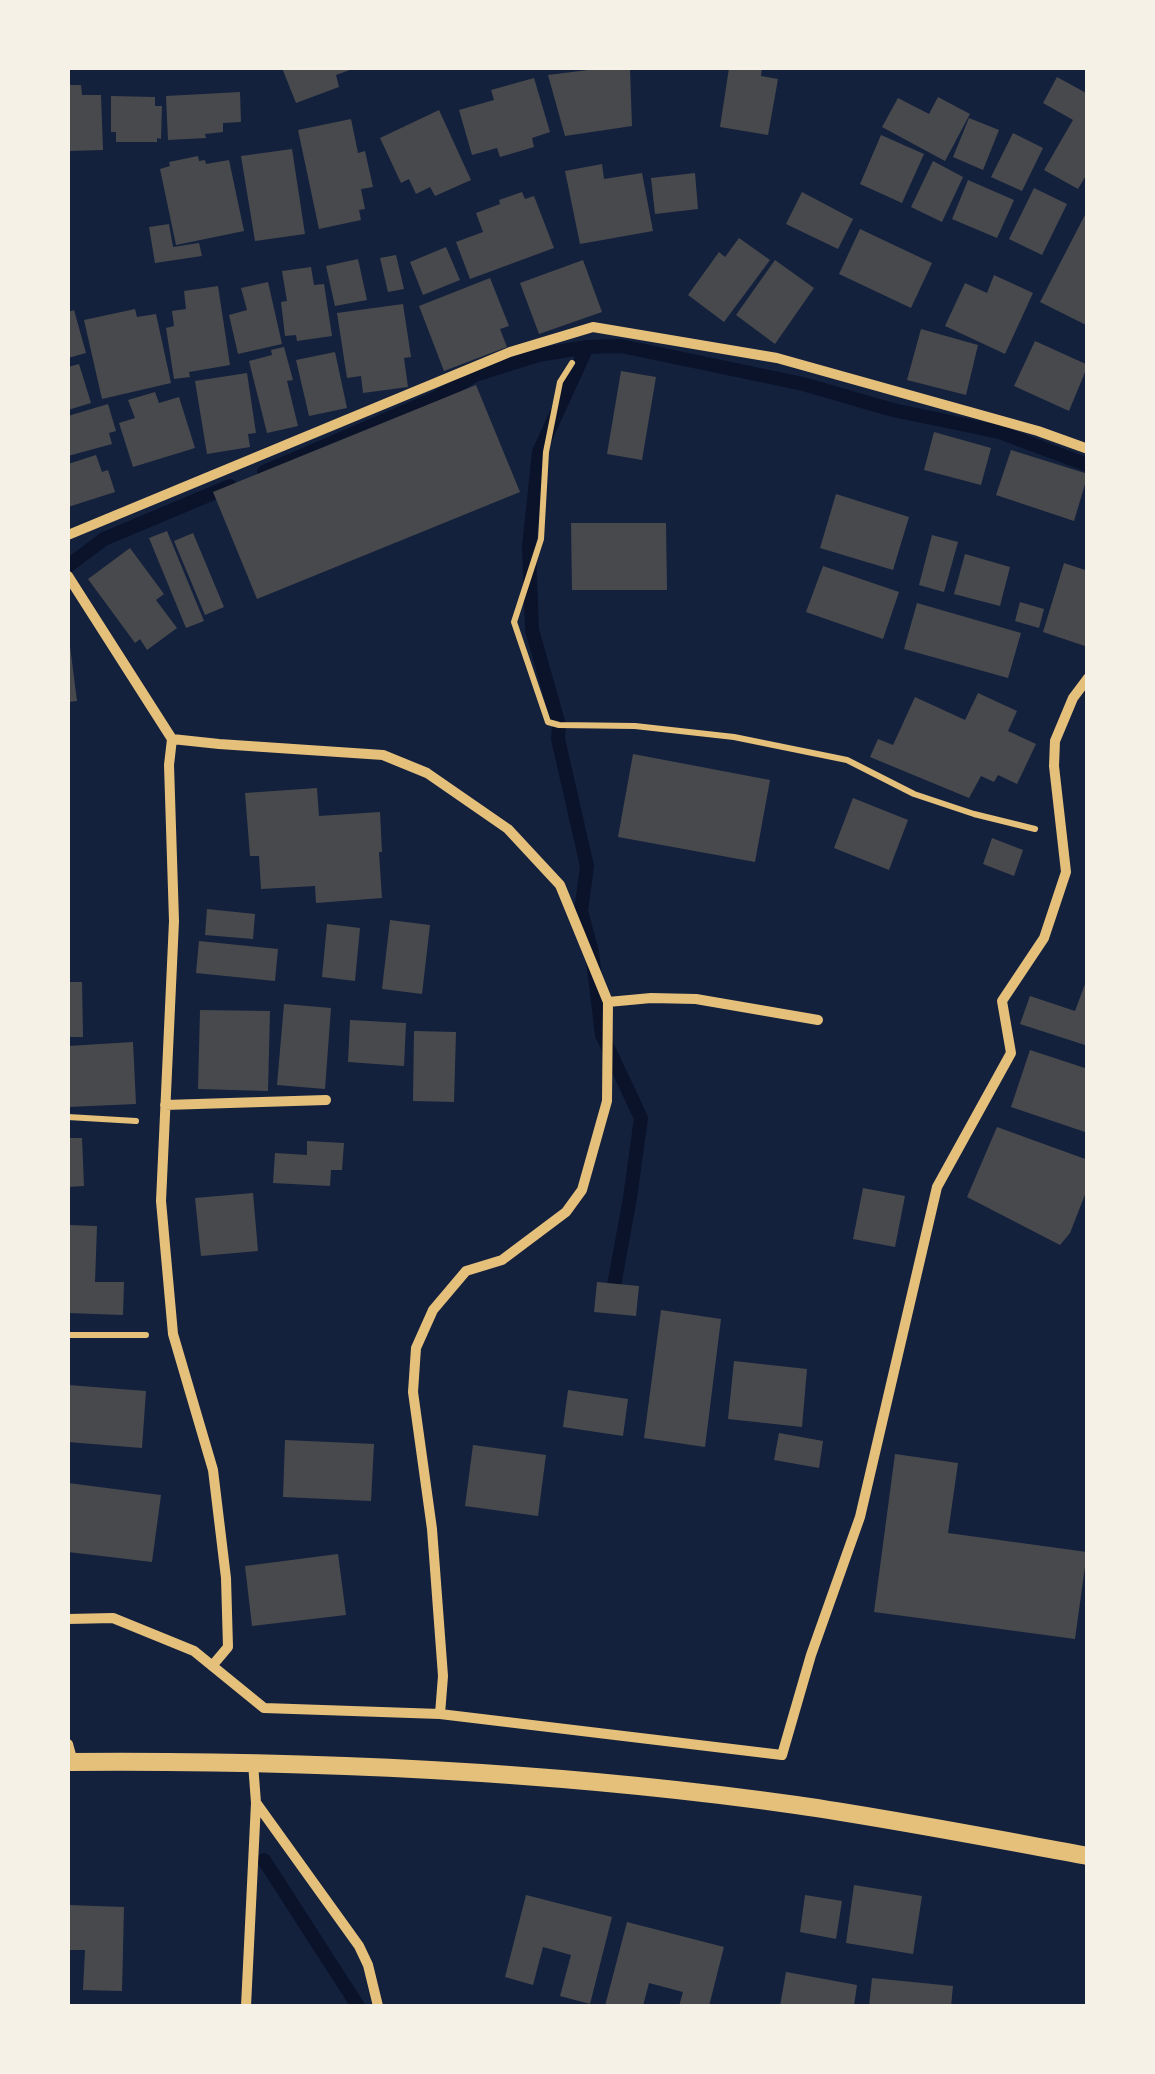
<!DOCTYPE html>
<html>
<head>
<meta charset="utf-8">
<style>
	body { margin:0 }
	#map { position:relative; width:1155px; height:2074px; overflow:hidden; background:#14213d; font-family:"Asap Condensed",sans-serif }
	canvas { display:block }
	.frame { position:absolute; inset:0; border:70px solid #f6f1e7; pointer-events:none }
</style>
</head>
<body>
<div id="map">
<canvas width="1155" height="2074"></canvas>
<div class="frame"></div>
</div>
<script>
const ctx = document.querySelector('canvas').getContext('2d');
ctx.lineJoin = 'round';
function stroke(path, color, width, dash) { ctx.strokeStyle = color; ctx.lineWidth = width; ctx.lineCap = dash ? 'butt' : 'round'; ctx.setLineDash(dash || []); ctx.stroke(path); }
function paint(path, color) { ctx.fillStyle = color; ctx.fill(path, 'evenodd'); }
const stream = new Path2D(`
	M587 347 539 452 529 547 532 630 559 725 558 739 587 866 581 911 592 952 602 1035 641 1118 630 1198 611 1302
	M264 472 434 399 475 375 538 355 587 347 621 346 803 384 893 410 999 432 1088 465
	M68 566 104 539 230 486
	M264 1860 358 2006`);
const building = new Path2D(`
	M282 68H355L336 75 339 87 296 103Z
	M587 68H630L632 126 565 136 548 75 588 70Z
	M729 68H762L761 76 778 79 768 135 720 127Z
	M1057 77 1088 94V172L1078 189 1044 170 1073 120 1043 103Z
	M534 78 550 132 532 138 534 147 500 157 497 148 472 155 459 110 494 100 491 90Z
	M68 85H81L82 95H101L103 150 68 151Z
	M240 92 241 122 223 123V132L205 134 206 138 168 140 166 96Z
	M111 96 155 97V106H162L161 139 157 138V142H116V132H111Z
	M938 97 970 114 945 161 882 127 898 98 929 114Z
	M439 110 471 180 435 196 430 187 416 194 409 179 401 183 380 138Z
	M969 118 999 130 983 170 953 157Z
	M351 119 358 153 365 151 373 187 361 189 365 209 359 210 361 220 319 229 298 130Z
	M1013 133 1043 148 1022 191 991 177Z
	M881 135 924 154 902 203 860 184Z
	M292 149 305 234 255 241 241 156Z
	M198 156 199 161 205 160 206 164 229 160 244 231 176 245 160 169 170 166 169 162Z
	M933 161 963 177 942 222 911 207Z
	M602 164 604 179 642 173 653 231 580 244 565 171Z
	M695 173 698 209 655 214 651 178Z
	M968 180 1014 200 997 238 952 219Z
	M1034 188 1067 204 1042 255 1009 239Z
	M522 192 525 199 534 196 554 248 470 279 456 242 483 232 476 213 500 204 499 200Z
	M802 192 853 219 838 249 786 224Z
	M1088 209V326L1040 302Z
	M169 224 173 247 199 243 202 256 155 263 149 227Z
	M860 229 932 263 911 308 839 274Z
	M739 238 770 260 724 322 688 295 719 252 725 257Z
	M446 247 460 280 423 295 410 262Z
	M396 255 404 289 388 292 380 258Z
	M358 259 367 300 335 306 326 266Z
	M583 260 602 312 539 334 520 283Z
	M775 260 814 288 775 344 736 315Z
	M311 267 314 285 324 284 332 336 297 341 296 335 285 336 281 302 287 301 282 271Z
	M994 275 1033 293 1005 354 945 326 965 283 987 293Z
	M490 278 509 326 500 329 507 347 444 371 419 306Z
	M268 282 282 344 238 354 229 315 247 310 241 288Z
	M218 286 230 365 189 372 190 377 174 379 166 328 174 326 172 311 186 309 184 291Z
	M403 304 411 357 404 358 408 387 363 393 361 376 347 378 337 313Z
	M135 309 137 317 156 314 171 383 102 399 84 320Z
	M74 310 86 353 68 358V312Z
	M921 329 978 345 966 395 907 380Z
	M1035 341 1088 365 1069 411 1014 386Z
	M284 347 293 380 287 381 298 426 267 433 249 361 272 355 271 350Z
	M335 352 347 408 309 416 296 360Z
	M79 364 91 403 68 410V367Z
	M621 371 656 377 642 460 607 454Z
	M247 373 256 433 248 434 250 447 207 454 195 381Z
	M476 385 520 492 257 599 213 492Z
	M155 392 159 403 179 397 195 448 133 467 119 423 135 418 128 400Z
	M108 404 116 431 109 433 112 444 68 456V416Z
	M934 432 991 448 981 485 924 470Z
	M1011 450 1088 474 1074 521 996 495Z
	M96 455 102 472 108 470 115 492 68 507V464Z
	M836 494 909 517 893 570 820 548Z
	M571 523H666L667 590H572Z
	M167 531 204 621 186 628 149 538Z
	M193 533 224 607 205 615 174 541Z
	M932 535 958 542 944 592 919 585Z
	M130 548 164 594 156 600 177 628 147 650 140 639 135 643 88 579Z
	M965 554 1010 567 1000 606 954 594Z
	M1064 563 1088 571V647L1043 632Z
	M823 566 899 592 883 639 806 612Z
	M1020 602 1044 609 1039 628 1015 621Z
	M917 603 1021 633 1008 678 904 649Z
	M68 646H70L77 701 68 702Z
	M978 693 1017 711 1008 731 1036 744 1017 784 998 775 994 782 981 776 969 798 870 757 878 739 893 745 915 697 965 720Z
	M633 754 770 780 755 862 618 837Z
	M317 788 319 816 380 812 382 852H379L382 898 316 903 315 886 261 889 259 856H250L245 793Z
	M853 798 908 820 889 870 834 848Z
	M992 838 1023 850 1014 876 983 864Z
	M207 909 255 914 253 939 205 935Z
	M390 920 430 925 422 994 382 989Z
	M327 924 360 928 355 981 322 977Z
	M199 941 278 949 275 981 196 973Z
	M1088 976V1046L1020 1024 1030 996 1075 1011Z
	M68 982H82L83 1037H68Z
	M284 1004 331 1008 325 1089 277 1085Z
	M200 1010 270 1011 268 1091 198 1089Z
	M350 1020 406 1023 404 1066 348 1062Z
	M414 1031 456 1032 454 1102 413 1101Z
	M133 1042 136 1104 68 1107V1046Z
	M1030 1050 1088 1069V1133L1011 1107Z
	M997 1127 1088 1160V1187L1070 1233 1060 1245 967 1197Z
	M68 1138H82L84 1186 68 1187Z
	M307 1141 344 1143 342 1170H331L330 1186 273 1183 275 1153 307 1155Z
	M863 1188 905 1196 895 1247 853 1239Z
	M253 1193 258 1251 201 1256 195 1198Z
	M68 1225 97 1226 95 1282H124L123 1315 68 1313Z
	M597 1282 639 1286 636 1316 594 1312Z
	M661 1310 721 1319 705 1447 644 1438Z
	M734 1361 807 1369 802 1427 728 1419Z
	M68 1385 146 1391 142 1448 68 1442Z
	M568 1390 628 1399 623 1436 563 1427Z
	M779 1433 823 1441 819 1468 774 1460Z
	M285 1440 374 1444 371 1501 283 1497Z
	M473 1445 546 1455 538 1516 465 1506Z
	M895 1454 958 1463 948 1533 1087 1552 1075 1639 874 1612Z
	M68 1483 161 1495 152 1562 68 1552Z
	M338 1554 346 1615 252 1626 245 1566Z
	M854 1885 922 1896 913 1954 846 1943Z
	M526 1895 612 1917 590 2004 560 1996 571 1955 543 1947 533 1985 505 1977Z
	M805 1895 842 1901 836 1939 800 1932Z
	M68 1905 124 1907 122 1991 83 1990 85 1950H68Z
	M627 1922 724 1947 709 2006H679L683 1992 649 1983 643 2006H605Z
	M786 1972 857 1985 854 2006H780Z
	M872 1978 953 1986 951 2006H869Z`);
const path = new Path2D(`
	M572 363 560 382 546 452 541 539 514 622 548 722 559 725 635 726 734 737 847 760 914 794 974 814 1035 829
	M68 1117 136 1121
	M68 1335H146`);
const minor = new Path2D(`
	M68 535 510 352 593 327 777 358 1038 431 1088 449
	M68 576 172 739 169 765 174 921 161 1201 173 1334 213 1470 226 1578 228 1647 212 1666
	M172 739 219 744 383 755 427 773 508 829 560 885 608 1002 607 1101 582 1190 566 1212 502 1260 466 1271 433 1310 416 1348 413 1392 432 1529 443 1676 440 1714
	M608 1002 651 998 696 999 818 1020
	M165 1105 326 1100
	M68 1619 113 1618 194 1651 264 1708 440 1714 782 1755 811 1655 860 1517 937 1187 1011 1053 1002 1001 1044 938 1066 872 1054 766 1055 741 1073 698 1088 678
	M68 1744 73 1762
	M257 1804 359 1946 368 1965 378 2006
	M246 2006 256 1803 253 1763`);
const tertiary = new Path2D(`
	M68 1762C310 1760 555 1771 796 1805 893 1819 990 1838 1088 1856`);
stroke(stream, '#0b132b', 14);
paint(building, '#48494c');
stroke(path, '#e5c07b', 6);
stroke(minor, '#e5c07b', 10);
stroke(tertiary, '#e5c07b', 18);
</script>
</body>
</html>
